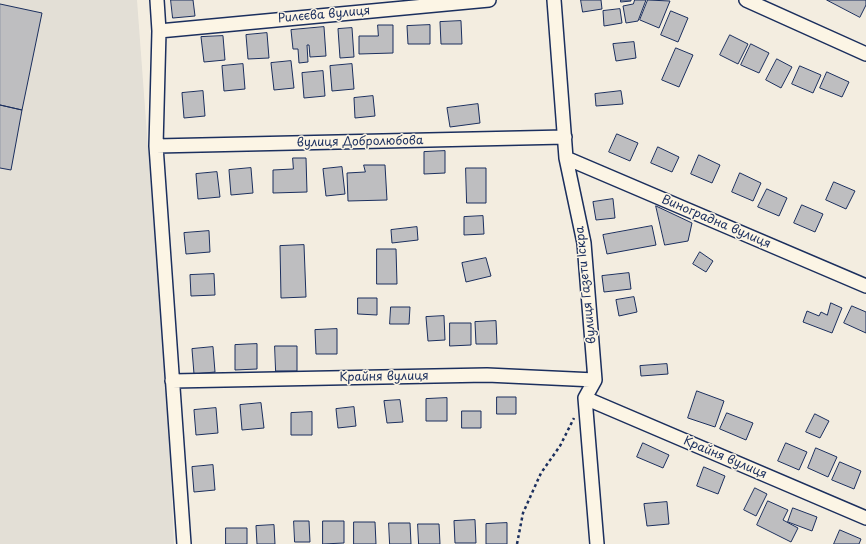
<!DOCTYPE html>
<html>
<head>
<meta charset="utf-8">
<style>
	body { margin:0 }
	canvas { display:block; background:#f3ede0 }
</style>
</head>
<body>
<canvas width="866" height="544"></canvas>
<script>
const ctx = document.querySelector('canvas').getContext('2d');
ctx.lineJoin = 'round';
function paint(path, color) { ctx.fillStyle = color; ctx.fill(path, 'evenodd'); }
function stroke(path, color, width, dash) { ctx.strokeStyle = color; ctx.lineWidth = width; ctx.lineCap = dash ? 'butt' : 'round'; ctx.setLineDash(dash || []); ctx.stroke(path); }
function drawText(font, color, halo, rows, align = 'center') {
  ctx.font = font + ' "Playpen Sans",sans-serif'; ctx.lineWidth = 3; ctx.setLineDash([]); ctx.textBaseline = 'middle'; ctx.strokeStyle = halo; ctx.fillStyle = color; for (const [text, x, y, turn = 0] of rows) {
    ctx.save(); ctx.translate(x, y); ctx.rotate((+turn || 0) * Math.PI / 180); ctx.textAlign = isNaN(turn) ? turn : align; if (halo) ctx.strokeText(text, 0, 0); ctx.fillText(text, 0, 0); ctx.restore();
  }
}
const built = new Path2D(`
	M0 0H137L169 431 174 544H0Z`);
const building = new Path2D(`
	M171 0H193L195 16 173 18Z
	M581 0H601L602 9 583 12Z
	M621 0H631V1L621 2Z
	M635 0H646L638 21 626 23 623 6 633 4Z
	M648 0 670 1 659 28 640 20Z
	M827 0H866V5L860 17Z
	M0 4 42 13 22 110 0 105Z
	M620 9 622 23 604 26 603 11Z
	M671 11 688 18 678 42 661 35Z
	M461 21 462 44H441L440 22Z
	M378 25H393V53L359 54V36H378Z
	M430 25V44H408L407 26Z
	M324 27 326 56 310 57 309 45H307L308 62 299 63 298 49H293L291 30Z
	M352 28 354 57 340 58 338 29Z
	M267 33 269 58 248 59 246 35Z
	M730 35 748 44 738 64 720 55Z
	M223 36 225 60 204 62 201 37Z
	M634 42 636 58 616 61 613 44Z
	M751 44 769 53 759 73 741 65Z
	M676 48 693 55 679 87 662 80Z
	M777 59 792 67 781 88 766 80Z
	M291 61 294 88 274 90 271 63Z
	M243 64 245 89 224 91 222 66Z
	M352 64 354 89 332 91 330 66Z
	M800 66 821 75 813 93 792 84Z
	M323 71 325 96 304 98 302 73Z
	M827 72 849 82 842 97 820 88Z
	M203 91 205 116 184 118 182 93Z
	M621 91 623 104 596 106 595 94Z
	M373 96 375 116 355 118 354 98Z
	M478 104 480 123 450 127 447 108Z
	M0 105 22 110 11 170 0 168Z
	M617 134 638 143 630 161 609 152Z
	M658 147 679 157 672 172 651 163Z
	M445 151V173L424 174V152Z
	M699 155 720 165 712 183 691 174Z
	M293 158H306L307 192 273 193V170L293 169Z
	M364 165H385L387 200 348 201 347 173 365 172Z
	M342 167 345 194 326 196 323 169Z
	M251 168 253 193 231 195 229 170Z
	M466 168H486V203H467Z
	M217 172 220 197 198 199 196 174Z
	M740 173 761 183 753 201 732 192Z
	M834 182 855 191 846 209 826 200Z
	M767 189 787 198 779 216 758 207Z
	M613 199 615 218 596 220 593 202Z
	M802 205 823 214 815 232 794 223Z
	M656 206 692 223 688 241 665 245Z
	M483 216 484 234 464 235V217Z
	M652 226 656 245 607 254 603 235Z
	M417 227 418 240 392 243 391 230Z
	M209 231 210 252 186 254 184 233Z
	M304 245 306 297 281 298 280 246Z
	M377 249H396L397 284H377Z
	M700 252 713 261 706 272 693 264Z
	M486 258 491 276 466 282 462 263Z
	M629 273 631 289 604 292 602 276Z
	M214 274 215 295 191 296 190 275Z
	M634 297 637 312 619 316 616 300Z
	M358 298H377V315L358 314Z
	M831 303 842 308 832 333 803 322 807 311 819 316 821 312 827 315Z
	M852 306 866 312V333L844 323Z
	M391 307H410L409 324H390Z
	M444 316 445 340 428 341 426 317Z
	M496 321 497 344H476L475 322Z
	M450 323H471V345L450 346Z
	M337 329V354H316L315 330Z
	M257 344V369L235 370V345Z
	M275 346H297V371H276Z
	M213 347 215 372 194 374 192 349Z
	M667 364 668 374 641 376 640 366Z
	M697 391 724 401 715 427 688 418Z
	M497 397H516V414H497Z
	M447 398V421H426V399Z
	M400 400 403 422 387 423 384 401Z
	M261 403 264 428 242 430 240 405Z
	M354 407 356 426 338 428 336 409Z
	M216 408 218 433 196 435 194 410Z
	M462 411H481V428H462Z
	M312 412V435H291V413Z
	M727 413 753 423 746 440 720 429Z
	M815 414 829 421 820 438 806 432Z
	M643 443 669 455 663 468 637 457Z
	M786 443 807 452 799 470 778 461Z
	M816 448 837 457 828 477 808 468Z
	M840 462 861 471 854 489 832 480Z
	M213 465 215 490 194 492 192 467Z
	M704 467 725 476 718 494 697 486Z
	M755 488 767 494 756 516 744 510Z
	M768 501 788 510 783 520 798 528 791 542 757 525Z
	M667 502 669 524 647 526 644 504Z
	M793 508 817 517 812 531 788 522Z
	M475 520 476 543H455L454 521Z
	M294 521H309L310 542H295Z
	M323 521H344V543L323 544Z
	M354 522H375L376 544H354Z
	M389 523H410L411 544H390Z
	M507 523V544H486V524Z
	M418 524H439L440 544H419Z
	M274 525 275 544H257L256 526Z
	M226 528H247V544H226Z
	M840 530 861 539 859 544H834Z`);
const path = new Path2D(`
	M517 544 523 513 541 473 560 446 574 418`);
const minor = new Path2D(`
	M157 0 159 31 156 146 184 544
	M554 0 566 158 584 243 595 380 585 398 597 544
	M746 0 866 54
	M159 31 489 0
	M156 146 565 137
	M566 158 866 286
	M172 381 487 375 595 380
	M585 398 866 518`);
const streetNames = [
	["Рилєєва вулиця",324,15,-5],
	["вулиця Добролюбова",360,142,-1],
	["Виноградна вулиця",716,222,23],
	["вулиця Газети Іскра",586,285,-96],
	["Крайня вулиця",384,377,-1],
	["Крайня вулиця",725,458,23]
];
paint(built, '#e3dfd6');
paint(building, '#bebec0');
stroke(building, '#1b2f5e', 1);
stroke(minor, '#1b2f5e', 16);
stroke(path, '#1b2f5e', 2.5, [3, 3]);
stroke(minor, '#fcf5e5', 13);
drawText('12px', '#1b2f5e', '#fcf5e5', streetNames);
</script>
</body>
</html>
